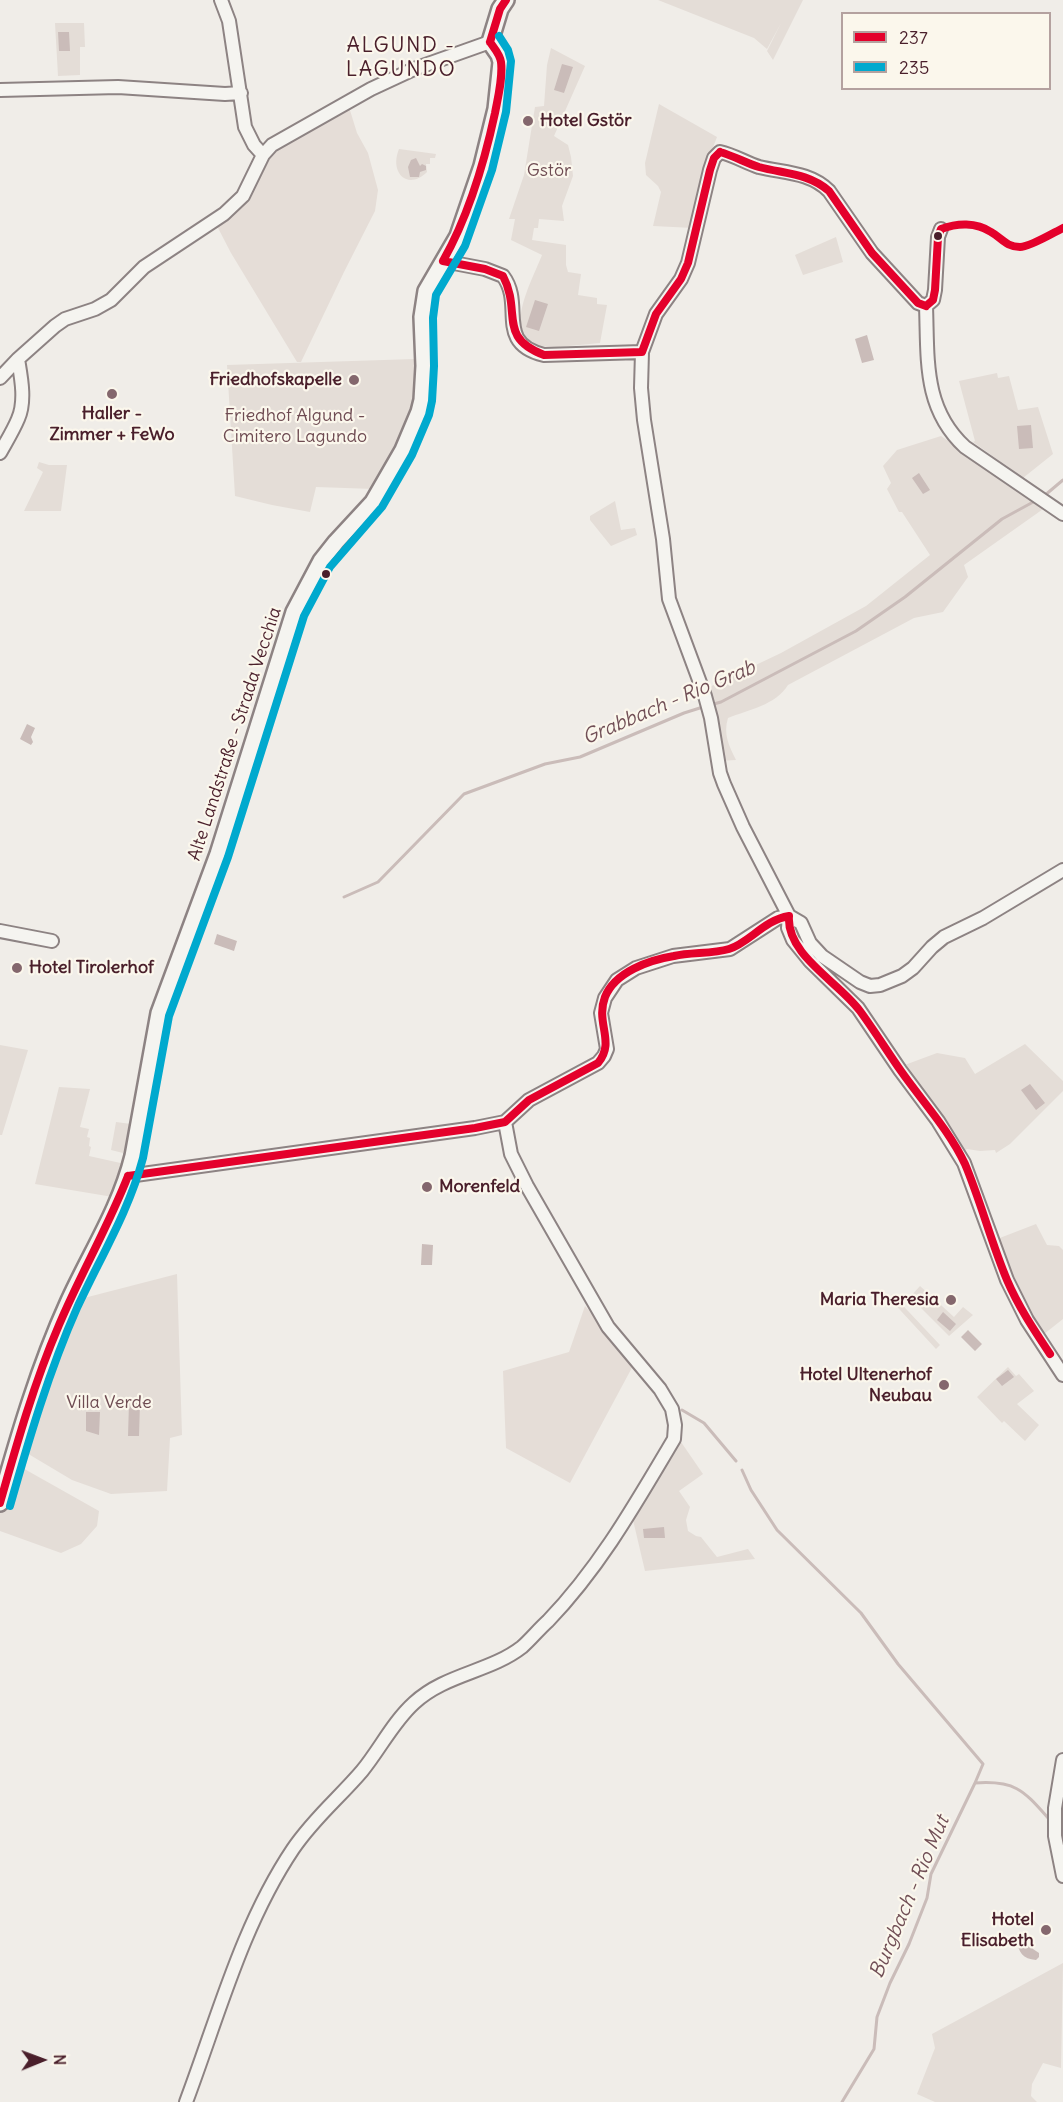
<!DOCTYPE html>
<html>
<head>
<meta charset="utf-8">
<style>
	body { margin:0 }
	#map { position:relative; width:1063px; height:2102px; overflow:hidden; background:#f0ede8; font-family:Delius,sans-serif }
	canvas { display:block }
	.legend { position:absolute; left:841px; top:12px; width:210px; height:78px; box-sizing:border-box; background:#fbf7ec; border:2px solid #b4a19f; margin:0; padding:8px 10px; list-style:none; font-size:18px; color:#4a1f2b }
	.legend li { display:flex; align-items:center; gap:12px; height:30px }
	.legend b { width:30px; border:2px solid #b4a19f }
	.north { position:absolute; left:12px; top:2030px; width:60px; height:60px; -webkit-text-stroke:4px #fbf7ec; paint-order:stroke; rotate:89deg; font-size:16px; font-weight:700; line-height:24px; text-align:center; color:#4a1f2b }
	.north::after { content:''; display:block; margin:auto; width:21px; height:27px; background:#4a1f2b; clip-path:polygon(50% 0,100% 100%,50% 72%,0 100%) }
</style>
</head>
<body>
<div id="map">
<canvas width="1063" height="2102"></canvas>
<ul class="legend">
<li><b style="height:8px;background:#e4002b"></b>237</li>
<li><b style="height:8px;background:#00a9ce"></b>235</li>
</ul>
<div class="north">N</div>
</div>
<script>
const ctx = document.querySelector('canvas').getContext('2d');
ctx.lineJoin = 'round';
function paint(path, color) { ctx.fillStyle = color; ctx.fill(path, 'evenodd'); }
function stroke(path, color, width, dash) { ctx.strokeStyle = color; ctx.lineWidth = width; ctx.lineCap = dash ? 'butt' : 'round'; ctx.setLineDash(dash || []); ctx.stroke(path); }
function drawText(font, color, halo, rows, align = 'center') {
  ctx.font = font + ' Delius,sans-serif'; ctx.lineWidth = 4.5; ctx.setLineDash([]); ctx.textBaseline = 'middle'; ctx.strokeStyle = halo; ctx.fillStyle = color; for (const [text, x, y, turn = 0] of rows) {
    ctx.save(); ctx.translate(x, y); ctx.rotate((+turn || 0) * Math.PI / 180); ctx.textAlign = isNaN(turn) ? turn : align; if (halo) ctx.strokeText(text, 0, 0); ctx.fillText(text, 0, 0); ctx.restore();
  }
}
const built = new Path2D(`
	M349 107 357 133 368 153 378 190 375 211 344 272 301 362H297L231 253 217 226 253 192 265 165 281 146Z
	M585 1306 635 1362 570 1483 506 1448 503 1371 569 1352Z`);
const green = new Path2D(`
	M658 0H803L773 60 767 51 781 23 767 49 754 38Z
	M55 23H84L85 47H80V75L58 76Z
	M551 48 585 66 554 136 568 145 571 157 573 176 562 206 564 221 539 219 538 228H534L532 240 566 245V265L568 272 581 274 578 295 597 298V304L607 305 600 343C586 344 572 346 558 347 493 349 530 286 542 255L511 240 515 219H509L524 175 535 107 544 106 547 65Z
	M659 104 717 137 705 168 693 228 653 226 661 192 658 186 646 175 645 163Z
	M399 149 436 154 435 158H430V164H426L427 172C408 191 389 173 399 149Z
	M836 237 843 262 803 275 795 255Z
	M415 359 414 402 396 447 374 489 316 487 310 512 272 505 235 496 227 365Z
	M997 373 998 378 1009 376 1018 410 1038 407 1053 454 1023 478 973 442 975 441 959 381Z
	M941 436 1046 507 964 565 968 577 943 612 914 618 788 685C776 705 748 710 728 718 723 734 729 746 736 760L718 761 703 690 781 653 866 606 930 555 902 512H899L887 489 891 483 883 466 897 450Z
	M39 462 49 465H67L61 511H24L43 472 37 468Z
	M615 501 621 530 635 528 637 535 611 546 590 520V516Z
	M1025 1044 1063 1081V1091L1010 1144 996 1153 995 1150 980 1151 967 1149 959 1154 902 1066 937 1053 965 1058 975 1074Z
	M0 1045 28 1050 2 1135H0Z
	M59 1087 90 1089 80 1127 89 1129 87 1137 90 1138 89 1146 91 1147 89 1156 125 1164 113 1197 35 1184Z
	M116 1122 131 1124 127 1154 111 1150Z
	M1036 1224 1047 1245 1059 1246 1063 1250V1319L1039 1338 992 1241Z
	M177 1274 182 1435 170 1438 167 1491 111 1494 72 1480 20 1449 77 1295 84 1298Z
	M920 1286 954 1317 963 1307 973 1315 949 1336 910 1297Z
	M892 1294 940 1345 936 1349 889 1298Z
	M1008 1367 1016 1376 1019 1374 1034 1391 1017 1404 1039 1425 1025 1441 1004 1421 1002 1423 977 1397Z
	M681 1442 703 1474 679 1491 690 1507 686 1520 688 1531 696 1536 701 1537 717 1557 748 1549 755 1559 645 1571 633 1520Z
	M12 1462 99 1511 97 1526 81 1544 61 1553 0 1531V1503Z
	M1063 1963 1061 2068 1043 2063 1032 2084 1031 2096 1037 2102H935L917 2094 935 2048 932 2034Z`);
const water = new Path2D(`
	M58 32H69L70 51H59Z
	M562 64 573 67 564 93 554 90Z
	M416 158 420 166 422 164 426 166V170L420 172 419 177H410L408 167 411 160Z
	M535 300 548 304 539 331 526 327Z
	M867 335 874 360 862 363 855 339Z
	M1031 425 1033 448 1019 449 1017 426Z
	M919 473 930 490 923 494 912 478Z
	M27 724 35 728 31 737 33 742 31 745 20 739Z
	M217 934 237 941 234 951 214 944Z
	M1030 1084 1045 1103 1036 1110 1021 1090Z
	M422 1244 433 1245 432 1265H421Z
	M943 1312 956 1324 950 1331 937 1320Z
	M968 1330 982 1344 975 1351 961 1337Z
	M1008 1370 1014 1377 1002 1386 996 1379Z
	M129 1403H140L139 1436H128Z
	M86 1412H100L99 1435 86 1431Z
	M664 1527 665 1538H644L643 1529Z
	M1024 1936 1029 1938 1033 1949 1039 1953V1957L1036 1960C1023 1959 1018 1952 1017 1940Z`);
const stream = new Path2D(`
	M1044 496 1063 480
	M710 705 721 702 856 631 905 597 1002 519 1035 501
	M344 897 378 882 464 794 545 764 580 757 684 713 703 707
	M682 1410 704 1423 736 1461
	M742 1470 751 1490 777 1530 861 1613 898 1664 983 1764 975 1783
	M842 2102 874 2049 877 2017 890 1983 909 1944 927 1898 931 1874 975 1783C1016 1780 1024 1791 1049 1819`);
const minor = new Path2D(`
	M221 0 229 21 245 127 254 145 263 155
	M0 90 118 87 225 94 241 93
	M443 261 485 269 503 276C525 305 494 343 544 355L642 352 656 314 681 279 688 263 710 170 714 158 720 152C734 155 746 163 759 167 784 173 810 172 829 191L872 253 918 303 926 306
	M926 306C928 360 923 408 965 447L1063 514
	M926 306 933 300 935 290 938 237 941 229
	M642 352 641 388 644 420 663 539 669 599 705 696 711 718 720 773 724 784 743 827 789 916 788 928 793 940 810 961 858 1008 900 1070 938 1121 964 1163 1007 1280 1027 1320 1063 1375
	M0 378 18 359 55 326 65 319 95 309 111 300 144 267 224 214 243 196 263 155 272 145 371 89 414 69 490 42
	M0 453C6 442 13 431 18 419 26 401 21 377 18 359
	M0 931 52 941
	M128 1176 475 1128 505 1122 529 1100 598 1063 604 1056 607 1049 601 1013 605 998 617 980 636 968 673 956 730 949 778 918 789 916 801 923 810 943 822 956 860 982 870 986 880 985 902 976 913 968 932 947 944 937 983 918 1063 870
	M1063 1760 1055 1808V1836L1063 1876
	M186 2102C218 2017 242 1925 293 1849 314 1818 339 1798 362 1771 380 1749 393 1722 414 1703 445 1674 490 1672 522 1647 531 1639 539 1629 548 1621 600 1567 636 1503 674 1439L675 1425 672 1409 660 1389 608 1327 527 1186 511 1154 505 1122`);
const major = new Path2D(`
	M0 1503C19 1435 39 1367 68 1303 90 1254 120 1209 133 1156L159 1013 218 854 294 612 321 561 336 542 373 502 403 450 419 412 422 400 424 366 422 317 426 291 458 236 482 166 496 109 501 62 499 55 490 42 500 9 506 0`);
const bus1 = new Path2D(`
	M490 42 500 9 506 0
	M720 152C734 156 746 163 759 167 785 174 808 173 829 191L872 253 918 303 926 306
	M443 261 485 269 503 276C522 312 497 337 544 355L642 352 656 314 681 279 688 263 710 170 714 158 720 152
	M443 261C469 215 484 164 495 113 498 97 503 78 501 62 500 54 494 48 490 42
	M926 306 933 300 935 290 938 237 941 229C957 223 976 222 991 232 1002 238 1006 247 1020 247 1030 247 1053 233 1063 228
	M789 916C786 955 839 982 860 1011 874 1030 887 1051 901 1071 922 1101 949 1130 965 1164 981 1202 991 1242 1007 1280 1018 1306 1034 1330 1050 1354
	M128 1176 475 1128 505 1122 529 1100 598 1063C616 1042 595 1023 605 997 615 972 649 960 674 956 691 952 712 954 729 949 749 943 764 920 789 916
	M0 1503C17 1443 34 1383 59 1325 80 1275 108 1227 128 1176`);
const bus2 = new Path2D(`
	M10 1506C29 1439 49 1371 77 1308 100 1258 129 1211 143 1158L169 1016 228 857 304 616 330 567 382 507 412 455 429 415 432 401 434 366 433 318 436 295 465 246 492 170 506 112 511 61 508 50 499 36`);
const markers = [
	[528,121,6,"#84676d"],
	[938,236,5,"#4a1f2b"],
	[354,380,6,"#84676d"],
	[112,394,6,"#84676d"],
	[326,574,5,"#4a1f2b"],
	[17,968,6,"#84676d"],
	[427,1187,6,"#84676d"],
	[951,1300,6,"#84676d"],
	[944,1385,6,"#84676d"],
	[1046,1930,6,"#84676d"]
];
const poiNames = [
	["Hotel Gstör",540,121,"left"],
	["Friedhofskapelle",342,380],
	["Haller -",112,414,"center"],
	["Zimmer + FeWo",112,435,"center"],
	["Hotel Tirolerhof",29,968,"left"],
	["Morenfeld",439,1187,"left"],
	["Maria Theresia",939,1300],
	["Hotel Ultenerhof",932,1375],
	["Neubau",932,1396],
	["Hotel",1034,1920],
	["Elisabeth",1034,1941]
];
const parkNames = [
	["Gstör",549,171],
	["Friedhof Algund -",295,416],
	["Cimitero Lagundo",295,437],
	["Villa Verde",109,1403]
];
const streetNames = [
	["Alte Landstraße - Strada Vecchia",235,734,-72]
];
const waterNames = [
	["Grabbach - Rio Grab",669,703,-23],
	["Burgbach - Rio Mut",910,1897,-67]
];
const quarterNames = [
	["ALGUND -",401,46],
	["LAGUNDO",401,70]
];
paint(built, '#e5ddd7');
paint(green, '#e4ddd7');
paint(water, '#cabcb9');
stroke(stream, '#cabcb9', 3);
stroke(minor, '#8d8383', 16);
stroke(major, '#8d8383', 20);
stroke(minor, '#f5f4f0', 12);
stroke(major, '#f5f4f0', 15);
stroke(bus1, '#e4002b', 8);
stroke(bus2, '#00a9ce', 8);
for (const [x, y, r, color] of markers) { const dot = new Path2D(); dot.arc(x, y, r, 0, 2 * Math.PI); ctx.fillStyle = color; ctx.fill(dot); stroke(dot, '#fbf7ec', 2); }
drawText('bold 18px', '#4a1f2b', '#fbf7ec', poiNames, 'right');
drawText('18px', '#6e4b52', '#fbf7ec', parkNames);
drawText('18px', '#4a1f2b', '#fbf7ec', streetNames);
drawText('italic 20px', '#714f56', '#fbf7ec', waterNames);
ctx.letterSpacing = '1.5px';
drawText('21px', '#4a1f2b', '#fbf7ec', quarterNames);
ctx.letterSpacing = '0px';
</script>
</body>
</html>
